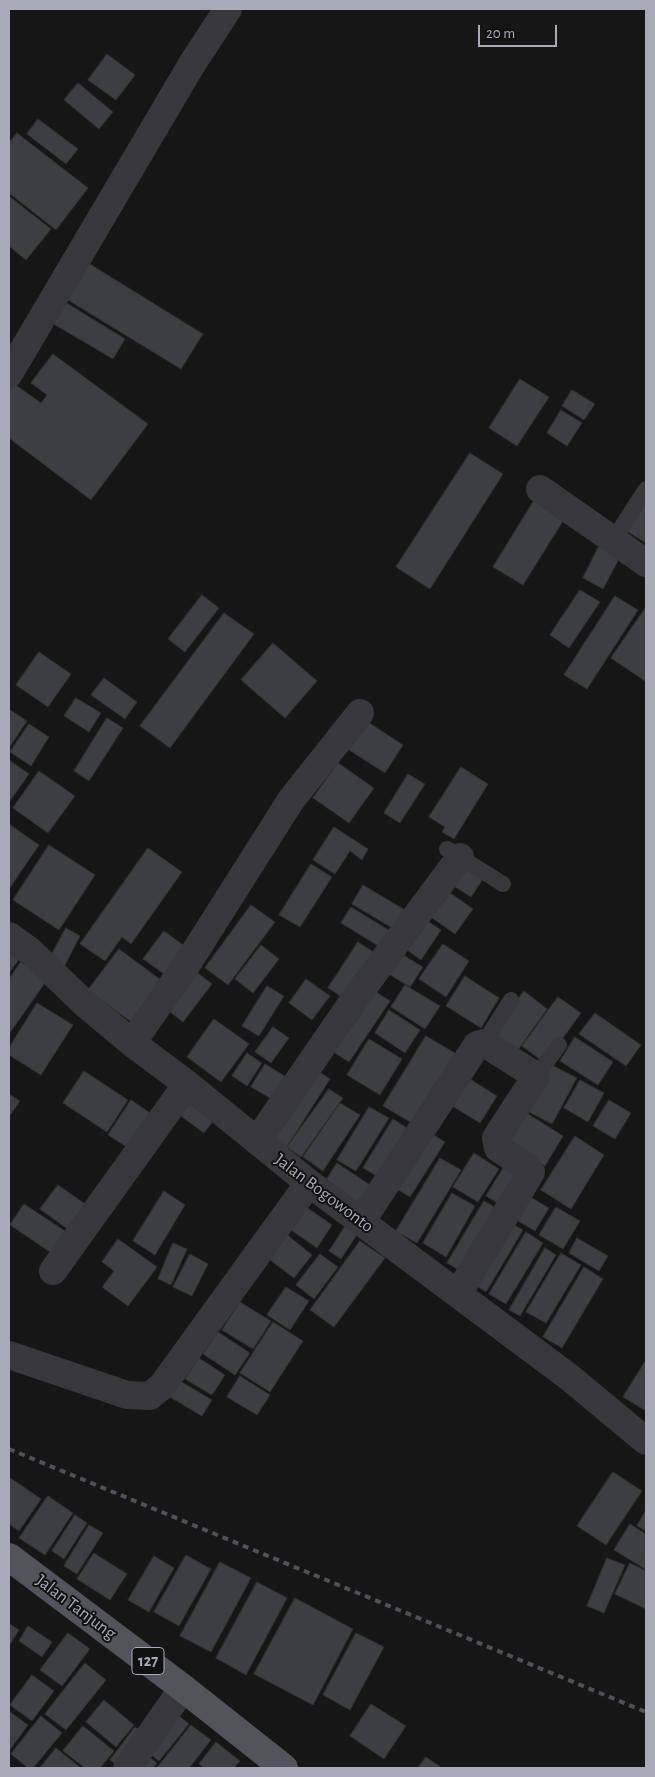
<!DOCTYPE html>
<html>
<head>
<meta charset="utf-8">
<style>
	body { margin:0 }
	#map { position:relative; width:655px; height:1777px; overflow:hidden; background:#161617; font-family:"Alegreya Sans",sans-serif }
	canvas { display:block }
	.frame { position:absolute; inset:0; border:10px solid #a8aab7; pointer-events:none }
	.scale { position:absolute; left:478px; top:25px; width:79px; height:22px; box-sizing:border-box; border:2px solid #a8aab7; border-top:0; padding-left:6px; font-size:15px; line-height:18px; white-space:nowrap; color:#a8aab7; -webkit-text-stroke:4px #111112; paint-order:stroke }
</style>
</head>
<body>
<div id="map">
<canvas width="655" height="1777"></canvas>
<div class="frame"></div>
<div class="scale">20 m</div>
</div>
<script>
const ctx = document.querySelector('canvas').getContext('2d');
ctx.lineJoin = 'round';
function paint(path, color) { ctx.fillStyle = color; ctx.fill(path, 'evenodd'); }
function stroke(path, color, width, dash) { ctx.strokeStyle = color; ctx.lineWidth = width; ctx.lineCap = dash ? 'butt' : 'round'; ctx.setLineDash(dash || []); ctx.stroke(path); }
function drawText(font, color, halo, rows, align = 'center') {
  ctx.font = font + ' "Alegreya Sans",sans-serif'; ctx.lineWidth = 4; ctx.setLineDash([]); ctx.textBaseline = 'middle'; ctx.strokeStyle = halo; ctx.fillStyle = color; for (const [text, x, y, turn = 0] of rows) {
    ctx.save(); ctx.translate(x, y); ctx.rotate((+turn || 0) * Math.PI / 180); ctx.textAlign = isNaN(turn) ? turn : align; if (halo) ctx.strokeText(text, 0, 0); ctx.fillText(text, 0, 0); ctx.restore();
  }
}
const building = new Path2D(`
	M107 54 135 75 116 100 88 80Z
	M78 83 113 112 99 129 64 100Z
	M38 119 78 149 66 164 27 134Z
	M17 133 88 188 56 230 9 193V143Z
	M9 196 51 229 26 260 9 246Z
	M85 261 203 334 181 369 63 297Z
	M65 302 125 339 113 359 52 323Z
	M53 354 148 424 91 500 9 438V388L13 383 41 403 47 395 31 383Z
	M520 379 549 397 517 446 489 428Z
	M572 390 595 404 584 420 562 406Z
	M561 410 582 423 567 446 547 433Z
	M470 453 503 474 430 589 396 567Z
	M538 494 568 513 523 585 493 567Z
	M646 496V543L625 530Z
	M600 544 621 555 603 589 583 578Z
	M580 590 600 602 569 648 550 635Z
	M202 595 219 608 185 652 168 639Z
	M615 596 638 610 587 689 564 675Z
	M646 607V679L645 681 611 658Z
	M224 613 254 634 170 748 140 726Z
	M273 643 317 681 285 718 241 680Z
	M39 652 71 674 48 707 16 685Z
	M104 678 137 702 125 719 91 695Z
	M76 698 101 713 89 732 64 716Z
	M9 709 27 721 9 748Z
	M107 718 123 728 89 781 74 771Z
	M368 722 403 745 385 773 349 750Z
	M29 724 49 737 31 766 10 752Z
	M9 760 29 774 10 801 9 800Z
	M338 763 374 788 349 823 313 798Z
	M461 767 488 784 454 839 442 832 445 827 429 817Z
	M39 771 75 796 48 833 13 808Z
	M408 774 425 784 400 823 384 813Z
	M9 824 39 845 9 889Z
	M334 827 368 849 362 860 350 851 335 874 313 860Z
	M49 845 95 875 59 930 13 900Z
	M148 848 182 872 131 944 122 937 105 961 80 944Z
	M311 864 332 877 300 927 279 915Z
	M461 865 483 879 471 897 449 883Z
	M363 885 410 913 399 932 352 904Z
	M446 890 473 909 455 934 428 915Z
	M251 905 275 922 228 985 205 968Z
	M351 907 395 934 385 950 341 923Z
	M419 915 441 930 421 960 399 944Z
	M66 928 80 936 63 969 48 961Z
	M164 931 187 948 167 976 143 959Z
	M358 942 378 955 348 1001 328 988Z
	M443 944 469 961 446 997 419 979Z
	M261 945 279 959 253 993 235 979Z
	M9 949 20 958 9 973Z
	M119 949 165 983 134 1024 88 990Z
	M395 950 423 967 410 987 382 970Z
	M21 962 47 980 9 1034V979Z
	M194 970 212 984 183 1022 165 1008Z
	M465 976 499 998 481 1028 446 1006Z
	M306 979 330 996 312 1020 289 1003Z
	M405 985 440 1006 425 1029 391 1007Z
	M267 986 284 996 259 1036 242 1026Z
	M370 988 390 1001 349 1062 329 1049Z
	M524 991 547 1009 513 1057 489 1039Z
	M558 997 581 1013 545 1063 522 1046Z
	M37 1003 73 1025 41 1075 9 1055V1048Z
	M389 1010 420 1030 405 1053 375 1033Z
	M595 1013 641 1045 626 1066 579 1034Z
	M214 1019 249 1044 221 1082 187 1057Z
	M273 1027 289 1038 271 1063 255 1052Z
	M426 1036 460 1056 417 1126 383 1106Z
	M575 1037 613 1062 598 1085 560 1061Z
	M369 1039 402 1059 380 1095 347 1075Z
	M247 1053 262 1063 247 1086 232 1076Z
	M265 1064 291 1080 277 1102 251 1087Z
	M550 1064 577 1078 552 1124 525 1110Z
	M312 1067 330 1079 286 1148 267 1135Z
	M84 1071 128 1100 107 1132 63 1103Z
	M462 1074 497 1096 480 1123 444 1101Z
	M580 1080 604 1093 588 1122 564 1108Z
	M329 1089 343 1098 301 1157 287 1147Z
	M9 1094 20 1101 9 1117Z
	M190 1098 216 1117 204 1133 178 1114Z
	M131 1100 153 1115 130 1149 108 1135Z
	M609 1100 631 1113 615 1139 593 1126Z
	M340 1103 360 1115 323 1171 303 1157Z
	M369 1107 389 1118 356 1171 337 1160Z
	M525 1112 563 1136 545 1166 506 1142Z
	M393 1119 417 1134 387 1182 363 1168Z
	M424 1129 445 1142 410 1197 389 1184Z
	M575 1136 604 1155 571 1209 541 1190Z
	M474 1153 499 1169 478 1202 453 1187Z
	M440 1158 461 1170 417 1243 396 1231Z
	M507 1162 527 1174 506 1208 486 1196Z
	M337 1163 376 1189 361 1211 323 1185Z
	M58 1185 91 1208 73 1233 40 1209Z
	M164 1191 185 1205 155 1255 133 1241Z
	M522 1192 549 1208 535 1231 508 1215Z
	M452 1193 475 1206 446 1257 423 1243Z
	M484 1201 505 1213 467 1275 447 1263Z
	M24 1204 71 1235 56 1256 10 1225Z
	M306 1207 332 1225 317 1248 291 1230Z
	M556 1207 580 1221 563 1249 539 1235Z
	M504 1219 523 1230 486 1292 468 1280Z
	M346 1225 358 1233 341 1259 329 1251Z
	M526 1232 543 1243 506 1304 489 1294Z
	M285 1233 312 1255 294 1278 266 1257Z
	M577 1238 608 1256 599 1271 569 1253Z
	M118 1239 157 1267 128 1306 102 1287 114 1271 102 1262Z
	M360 1241 385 1258 334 1327 310 1310Z
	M173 1243 187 1249 171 1285 158 1279Z
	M545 1248 556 1255 520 1316 509 1310Z
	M561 1253 581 1265 546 1323 526 1312Z
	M190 1254 208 1264 192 1296 173 1287Z
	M320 1254 338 1267 314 1299 296 1285Z
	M584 1267 603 1279 562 1348 543 1337Z
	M286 1287 309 1301 290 1330 267 1315Z
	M240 1302 271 1321 253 1349 222 1330Z
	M273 1322 303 1341 270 1392 240 1373Z
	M218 1332 250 1353 235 1375 203 1354Z
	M199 1358 225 1375 212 1395 185 1379Z
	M646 1360V1411L623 1397Z
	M240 1376 270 1395 257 1415 227 1397Z
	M180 1381 212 1400 202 1416 170 1397Z
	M613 1472 642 1491 606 1545 577 1526Z
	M9 1477 41 1499 19 1531 9 1524Z
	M48 1496 73 1513 45 1555 19 1538Z
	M646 1510V1531L637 1526Z
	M75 1515 87 1523 64 1559 52 1551Z
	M630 1524 646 1534 645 1569 614 1550Z
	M89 1525 103 1533 77 1574 64 1566Z
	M94 1553 127 1574 110 1600 77 1579Z
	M186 1555 211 1569 179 1626 154 1612Z
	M154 1556 174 1568 149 1612 128 1600Z
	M607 1558 625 1565 604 1613 587 1606Z
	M220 1562 251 1578 211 1652 180 1636Z
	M630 1563 646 1571V1609L615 1594Z
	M257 1582 287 1598 246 1675 216 1658Z
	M295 1598 353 1629 313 1705 254 1674Z
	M10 1624 19 1630 9 1646V1625Z
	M28 1626 52 1642 42 1657 19 1641Z
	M68 1633 90 1649 62 1686 40 1670Z
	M356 1633 384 1647 350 1710 323 1695Z
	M85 1663 106 1680 66 1730 45 1714Z
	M32 1675 54 1691 32 1721 10 1705Z
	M104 1700 134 1725 116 1747 86 1722Z
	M371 1704 406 1726 384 1759 350 1736Z
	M9 1711 28 1725 9 1751Z
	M173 1711 189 1724 159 1761 144 1749Z
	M41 1716 62 1733 33 1768H28L11 1754Z
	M191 1725 211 1740 189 1768H157Z
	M83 1726 114 1751 100 1768H85L63 1751Z
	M135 1727 147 1736 121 1768 110 1760Z
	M216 1742 240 1761 234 1768H204L199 1764Z
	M56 1748 81 1768H40Z
	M143 1752 157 1763 153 1768H130Z
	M426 1757 442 1768H418Z`);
const lane = new Path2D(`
	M613 540 646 489
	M447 849 503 884
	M484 1043 511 1000
	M535 1078 559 1045`);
const street = new Path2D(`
	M9 374 192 64 228 9
	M540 489 646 563
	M9 936 30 951 83 1002 132 1043 187 1084 309 1183 569 1377 646 1441
	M132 1043 189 961 291 800 360 713
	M257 1141 354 1000 460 857
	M361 1222 477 1045 484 1043 533 1074 535 1078 496 1138 498 1148 527 1167 531 1172 458 1294
	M53 1271 187 1084
	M9 1355 127 1395 150 1396 162 1386 309 1183
	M127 1768 183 1688`);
const primary = new Path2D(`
	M9 1557 183 1688 284 1768`);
const rail = new Path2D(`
	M9 1449 646 1712`);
const shields = [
	[148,1661,32]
];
const shieldNames = [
	["127",148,1661]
];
const streetNames = [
	["Jalan Bogowonto",324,1193,37],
	["Jalan Tanjung",76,1607,37]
];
paint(building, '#3d3e41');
stroke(building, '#303033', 1);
stroke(lane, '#37373c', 16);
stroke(street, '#37373c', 28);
stroke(primary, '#53535b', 28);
stroke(rail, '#505157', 4, [6, 5]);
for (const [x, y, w] of shields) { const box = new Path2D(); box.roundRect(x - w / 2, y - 13.5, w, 27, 4); ctx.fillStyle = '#111112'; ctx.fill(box); stroke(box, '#a8aab7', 1); }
drawText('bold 16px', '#a8aab7', null, shieldNames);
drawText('18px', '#a8aab7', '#111112', streetNames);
</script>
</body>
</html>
